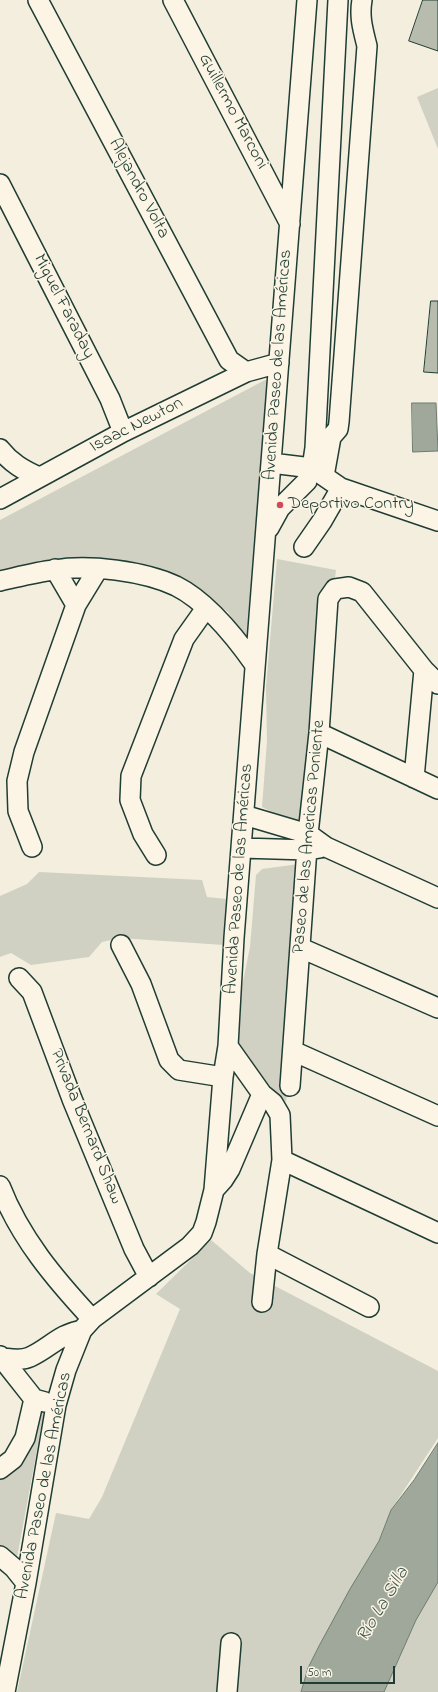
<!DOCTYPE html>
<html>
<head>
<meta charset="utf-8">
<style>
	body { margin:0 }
	#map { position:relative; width:438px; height:1692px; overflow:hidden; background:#f3eede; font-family:"Indie Flower",sans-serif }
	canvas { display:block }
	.scale { position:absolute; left:300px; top:1666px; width:95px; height:18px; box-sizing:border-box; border:2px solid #1f3d34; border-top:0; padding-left:5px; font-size:12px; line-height:14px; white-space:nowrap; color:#1f3d34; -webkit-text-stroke:3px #fcf5e5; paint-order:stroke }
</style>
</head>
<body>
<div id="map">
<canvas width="438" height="1692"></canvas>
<div class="scale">50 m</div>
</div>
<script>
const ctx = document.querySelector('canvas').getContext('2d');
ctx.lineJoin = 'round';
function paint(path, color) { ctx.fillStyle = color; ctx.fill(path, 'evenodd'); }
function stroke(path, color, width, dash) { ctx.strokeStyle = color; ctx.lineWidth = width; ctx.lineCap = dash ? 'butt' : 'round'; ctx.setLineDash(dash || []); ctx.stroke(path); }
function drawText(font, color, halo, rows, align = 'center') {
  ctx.font = font + ' "Indie Flower",sans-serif'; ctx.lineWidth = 3; ctx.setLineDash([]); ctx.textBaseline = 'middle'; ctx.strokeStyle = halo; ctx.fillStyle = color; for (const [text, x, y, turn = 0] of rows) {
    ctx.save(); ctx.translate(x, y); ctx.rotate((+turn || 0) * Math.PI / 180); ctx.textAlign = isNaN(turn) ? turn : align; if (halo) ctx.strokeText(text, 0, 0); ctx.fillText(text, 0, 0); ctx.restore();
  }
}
const green = new Path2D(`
	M438 88V149L417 97Z
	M265 380 269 382 248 636 244 637 228 612 198 591 123 569 0 578V520Z
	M277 559 336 570 303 828 262 807 267 741 266 687Z
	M299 864 280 1082 287 1093 286 1102 237 1053 238 1006 250 947 256 875 262 869Z
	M39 872 202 880 207 897 227 899 224 945 120 938 102 942 89 957 31 965 11 953 0 957V896L27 884Z
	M211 1240 250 1273 438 1371V1438L391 1510 379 1541 364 1565 305 1677 301 1692H17L56 1513 89 1519 102 1497 180 1309 156 1294Z
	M41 1409 44 1412 16 1563 0 1547V1478C30 1461 33 1440 41 1409Z
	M438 1582V1692H384L416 1620Z`);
const water = new Path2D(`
	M412 403H436L438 451 413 452Z
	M438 1443V1582L416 1620 384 1692H301L308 1668 319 1646 350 1589 379 1541 391 1510 414 1480Z`);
const building = new Path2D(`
	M423 0H438V51L409 41Z
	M431 301H438V373L424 372Z`);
const minor = new Path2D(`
	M38 0 229 360 246 372
	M173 0 290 224
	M0 184 110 399 123 432
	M0 449C11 463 23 470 39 477
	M271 463 312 468 341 488 438 521
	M312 468 315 448 338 0
	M324 476 331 437 338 429 339 422 367 46C363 30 359 17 362 0
	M0 499 123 432 246 372 279 363
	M269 528 280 508 307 481
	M304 547 322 521 341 488
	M55 569 76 605
	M0 581C18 577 36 572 54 570 89 564 144 571 176 586 206 601 236 638 255 665
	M319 733 438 789
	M414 778 424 670
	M244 815 308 834 326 847 438 898
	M32 847 18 811 17 781 24 752 76 605 98 569
	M242 848 308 850 320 848
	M156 855 143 834 130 800 131 776 184 639 206 608
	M121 945 141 984 169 1060 179 1070 223 1077
	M301 948 438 1008
	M19 978 32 992 72 1099 134 1249 149 1277
	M228 1046 262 1094 273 1103 280 1115 282 1160 267 1254 262 1302
	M293 1051 438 1116
	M290 1086 308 834 319 733 328 599 335 589 349 587 362 592 424 670 438 684
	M282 1160 438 1233
	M0 1186C20 1238 55 1279 92 1319
	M214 1190 223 1180 230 1169 262 1094
	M267 1254 369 1307
	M0 1356 34 1399 45 1402
	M3 1358C12 1359 21 1361 30 1357 50 1348 59 1334 82 1330
	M0 1469 13 1459 25 1438 34 1399
	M0 1556 14 1568 26 1583
	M5 1692 26 1583 56 1405 66 1370 82 1330 92 1319 190 1246 202 1233 206 1222 214 1190 223 1077 228 1046 234 938 307 0
	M227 1692 231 1643`);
const markers = [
	[280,505,4,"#d1495b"]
];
const streetNames = [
	["Guillermo Marconi",232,112,62],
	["Alejandro Volta",138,189,62],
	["Miguel Faraday",63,307,63],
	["Avenida Paseo de las Américas",279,365,-86],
	["Isaac Newton",137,426,-27],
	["Paseo de las Americas Poniente",310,837,-85],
	["Avenida Paseo de las Américas",240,879,-86],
	["Privada Bernard Shaw",85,1127,68],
	["Avenida Paseo de las Américas",45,1486,-79]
];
const poiNames = [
	["Deportivo Contry",288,505]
];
const waterNames = [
	["Río La Silla",384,1605,-59]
];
paint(green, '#d0d1c2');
paint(water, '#a0a89b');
stroke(water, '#6c7d72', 1);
paint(building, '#b8bcae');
stroke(building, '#1f3d34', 1);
stroke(minor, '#1f3d34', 22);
stroke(minor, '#fcf5e5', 19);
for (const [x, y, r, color] of markers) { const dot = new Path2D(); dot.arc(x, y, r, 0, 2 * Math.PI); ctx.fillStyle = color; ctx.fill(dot); stroke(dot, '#fcf5e5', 1.5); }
drawText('18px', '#1f3d34', '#fcf5e5', streetNames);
drawText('18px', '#1f3d34', '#fcf5e5', poiNames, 'left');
drawText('italic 19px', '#465d53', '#fcf5e5', waterNames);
</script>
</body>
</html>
